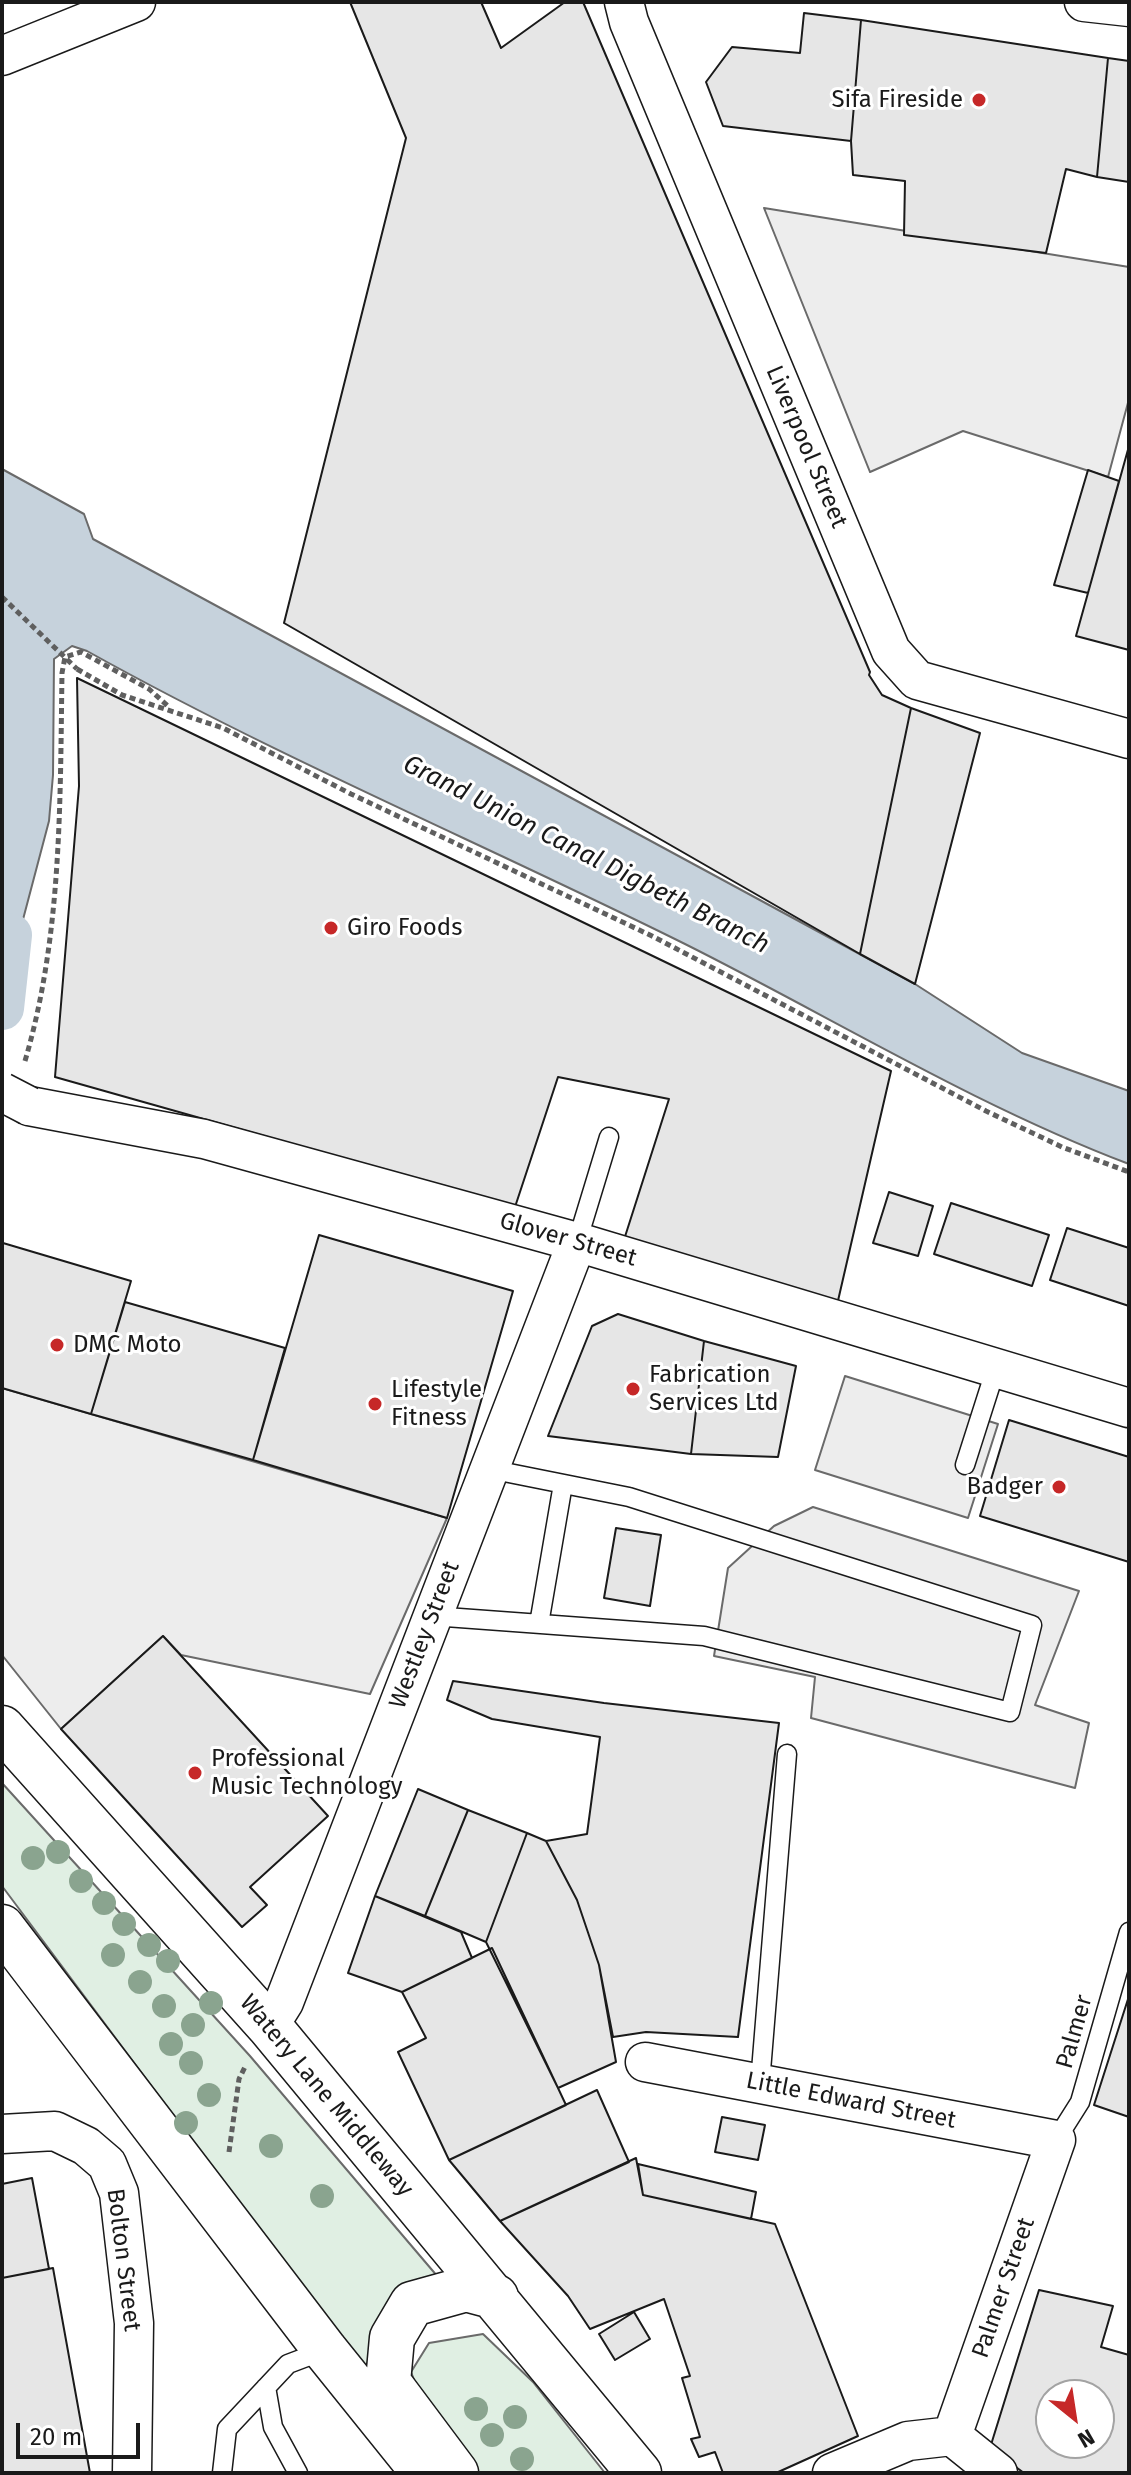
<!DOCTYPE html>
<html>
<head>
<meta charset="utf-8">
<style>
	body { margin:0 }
	#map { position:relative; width:1131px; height:2475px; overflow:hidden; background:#fff; font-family:"Fira Sans",sans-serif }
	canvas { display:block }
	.frame { position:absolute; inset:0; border:4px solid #1a1a1a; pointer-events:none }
	.north { position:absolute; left:1035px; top:2379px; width:80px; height:80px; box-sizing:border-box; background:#fff; border:2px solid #a3a3a3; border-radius:50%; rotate:150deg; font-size:22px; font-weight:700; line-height:32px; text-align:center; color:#1a1a1a }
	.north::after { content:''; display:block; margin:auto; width:28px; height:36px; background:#c62828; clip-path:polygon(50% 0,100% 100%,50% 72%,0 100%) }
	.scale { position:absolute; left:16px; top:2423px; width:124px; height:36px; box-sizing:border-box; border:4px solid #1a1a1a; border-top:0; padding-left:10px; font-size:24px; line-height:28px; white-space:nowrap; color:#1a1a1a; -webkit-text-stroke:6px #fff; paint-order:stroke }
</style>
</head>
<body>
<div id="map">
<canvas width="1131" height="2475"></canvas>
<div class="frame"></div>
<div class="north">N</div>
<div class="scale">20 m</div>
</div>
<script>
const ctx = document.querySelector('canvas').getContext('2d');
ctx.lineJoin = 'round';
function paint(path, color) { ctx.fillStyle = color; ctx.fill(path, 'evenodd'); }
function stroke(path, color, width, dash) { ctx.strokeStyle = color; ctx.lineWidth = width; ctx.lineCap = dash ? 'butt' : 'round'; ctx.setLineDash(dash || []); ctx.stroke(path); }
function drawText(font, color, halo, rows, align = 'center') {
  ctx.font = font + ' "Fira Sans",sans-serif'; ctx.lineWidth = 6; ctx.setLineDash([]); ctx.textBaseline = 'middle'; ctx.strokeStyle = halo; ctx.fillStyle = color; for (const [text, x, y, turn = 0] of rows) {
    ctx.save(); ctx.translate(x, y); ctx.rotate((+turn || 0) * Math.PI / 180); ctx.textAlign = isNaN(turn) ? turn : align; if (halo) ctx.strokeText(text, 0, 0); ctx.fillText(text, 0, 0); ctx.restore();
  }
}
const green = new Path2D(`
	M2 1783 250 2056 438 2277 380 2319 365 2372 2 1886Z
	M483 2334 533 2382 605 2473H469L429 2418 411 2372 429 2343Z`);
const parking = new Path2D(`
	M764 208 1129 267V399L1108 477 963 431 870 472Z
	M845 1376 998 1424 968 1518 815 1470Z
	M2 1388 447 1518 370 1694 181 1655 163 1636 61 1729 2 1655Z
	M813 1507 1079 1591 1035 1705 1089 1723 1075 1788 811 1718 815 1677 714 1656 728 1568 774 1526Z`);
const water = new Path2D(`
	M2 469 84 514 93 539 915 984 1022 1053 1129 1091V1164C974 1105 833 1018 685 944 486 845 281 759 87 651L72 646 54 659 53 775 49 821 2 999Z`);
const canal = new Path2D(`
	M2 1008 10 935`);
const building = new Path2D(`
	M350 2H481L501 48 565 2H583L870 672 869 675 882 695 911 708 860 954 284 623 406 138Z
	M804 13 861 20 851 141 723 126 706 82 732 47 800 53Z
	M861 20 1108 58 1097 177 1066 169 1046 253 904 235 905 181 853 175 851 141Z
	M1108 58 1129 61V182L1097 177Z
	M1129 446V650L1076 636Z
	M1088 470 1119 481 1088 593 1054 585Z
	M77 678 891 1071 837 1305 622 1246 669 1099 558 1077 515 1207 55 1077 79 786Z
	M911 708 980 733 915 984 860 954Z
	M889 1192 933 1206 918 1256 873 1243Z
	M951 1203 1049 1235 1032 1286 934 1254Z
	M1067 1228 1129 1248V1306L1050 1280Z
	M319 1235 513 1291 447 1518 253 1460Z
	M3 1243 131 1281 91 1414 2 1388Z
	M125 1302 285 1348 253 1460 91 1414Z
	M618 1314 704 1341 691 1454 548 1436 592 1326Z
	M704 1341 796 1366 778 1457 691 1454Z
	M1009 1420 1129 1457V1562L980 1516Z
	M616 1528 661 1535 650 1606 604 1598Z
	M163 1636 328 1816 250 1887 267 1905 242 1927 61 1729Z
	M453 1681 604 1703 779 1723 738 2037 646 2032 613 2037 599 1965 577 1900 546 1841 587 1834 600 1737 492 1719 447 1700Z
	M418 1789 468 1810 425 1916 375 1896Z
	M468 1810 527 1833 486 1942 425 1916Z
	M527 1833 546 1841 577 1900 599 1965 616 2062 558 2088 486 1942Z
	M375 1896 461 1932 472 1958 402 1992 348 1973Z
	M492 1948 566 2105 449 2160 398 2052 426 2038 402 1992Z
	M1129 1996V2117L1094 2105Z
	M597 2090 629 2162 500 2221 449 2160Z
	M722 2117 765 2125 758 2160 715 2152Z
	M636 2158 643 2195 775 2224 858 2436 776 2473H723L715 2452 699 2457 691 2439 700 2437 682 2378 690 2376 664 2299 590 2329 568 2296 500 2221Z
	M638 2164 756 2192 751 2219 643 2195Z
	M32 2178 49 2269 2 2278V2184Z
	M53 2268 90 2473H2V2278Z
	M1039 2290 1113 2306 1101 2347 1129 2355V2473H1024L990 2448ZM1051 2395H1099V2443H1051Z
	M634 2312 650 2339 615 2360 599 2334Z`);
const path = new Path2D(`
	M77 669 122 695 223 728 351 794 652 936 986 1111 1062 1147 1129 1172
	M25 1061C62 935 60 803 62 673L65 657 81 652 149 689 170 708
	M229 2152 239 2079 246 2065`);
const service = new Path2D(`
	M577 1242 609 1137
	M965 1465 996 1368
	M432 1616 704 1636 1010 1712 1032 1625 629 1497 489 1469
	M539 1624 563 1484
	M760 2083 787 1754
	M1056 2140 1080 2102 1129 1932
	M266 2387 273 2427 298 2473
	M222 2473 227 2429 288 2364 325 2350`);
const minor = new Path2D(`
	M624 2 629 22 891 651 917 680 1129 739
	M1084 2 1129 7
	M2 56 136 2
	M29 1106 204 1139 577 1242 1129 1408
	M269 2026 284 2002 577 1242
	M645 2062 1056 2140 952 2436
	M2 2134 55 2131 86 2146 107 2164 119 2193 134 2323 132 2473
	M832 2473 908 2441 952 2436 998 2473`);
const trunk = new Path2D(`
	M2 1728 269 2026 639 2473
	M2 1927 325 2350 424 2473
	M456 2473 388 2382 392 2338 412 2304 466 2289 496 2297`);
const pathBridge = new Path2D(`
	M2 597 77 669`);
const minorBridge = new Path2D(`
	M2 1092 29 1106`);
const trees = [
	[58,1852],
	[33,1858],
	[81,1881],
	[104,1903],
	[124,1924],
	[149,1945],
	[113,1955],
	[168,1961],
	[140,1982],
	[211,2003],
	[164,2006],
	[193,2025],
	[171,2044],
	[191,2063],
	[209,2095],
	[186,2123],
	[271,2146],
	[322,2196],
	[476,2409],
	[515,2417],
	[492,2435],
	[522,2459]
];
const markers = [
	[979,100,8,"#c62828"],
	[331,928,8,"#c62828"],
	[57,1345,8,"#c62828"],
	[633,1389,8,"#c62828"],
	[375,1404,8,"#c62828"],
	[1059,1487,8,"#c62828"],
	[195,1773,8,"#c62828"]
];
const poiNames = [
	["Sifa Fireside",963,100,"right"],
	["Giro Foods",347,928],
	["DMC Moto",73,1345],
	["Fabrication",649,1375],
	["Services Ltd",649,1403],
	["Lifestyle",391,1390],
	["Fitness",391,1418],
	["Badger",1043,1487,"right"],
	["Professional",211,1759],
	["Music Technology",211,1787]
];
const streetNames = [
	["Liverpool Street",806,447,67],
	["Glover Street",568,1240,16],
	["Westley Street",425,1635,-69],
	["Palmer",1075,2032,-74],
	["Watery Lane Middleway",326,2096,50],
	["Little Edward Street",851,2101,11],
	["Bolton Street",123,2260,83],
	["Palmer Street",1004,2288,-71]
];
const waterNames = [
	["Grand Union Canal Digbeth Branch",586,855,27]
];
paint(green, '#e0efe3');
stroke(green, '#6a6a6a', 2);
paint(parking, '#ededed');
stroke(parking, '#6a6a6a', 2);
paint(water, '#c6d2dc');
stroke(water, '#6a6a6a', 2);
stroke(canal, '#c6d2dc', 44);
paint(building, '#e6e6e6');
stroke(building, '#1a1a1a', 2);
stroke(service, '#1a1a1a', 21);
stroke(minor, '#1a1a1a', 41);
stroke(trunk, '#1a1a1a', 47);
stroke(path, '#5f5f5f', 5, [6, 4]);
stroke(service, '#fff', 18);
stroke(minor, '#fff', 38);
stroke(trunk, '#fff', 44);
stroke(minorBridge, '#1a1a1a', 41, []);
stroke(pathBridge, '#5f5f5f', 5, [6, 4]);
stroke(minorBridge, '#fff', 38);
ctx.fillStyle = '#8aa48f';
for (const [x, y] of trees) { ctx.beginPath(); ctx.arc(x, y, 12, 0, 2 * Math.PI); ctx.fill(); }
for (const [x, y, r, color] of markers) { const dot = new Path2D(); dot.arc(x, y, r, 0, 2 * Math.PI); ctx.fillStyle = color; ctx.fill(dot); stroke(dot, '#fff', 3); }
drawText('24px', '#1a1a1a', '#fff', poiNames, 'left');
drawText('24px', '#1a1a1a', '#fff', streetNames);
drawText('italic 26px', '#1a1a1a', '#fff', waterNames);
</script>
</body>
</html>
